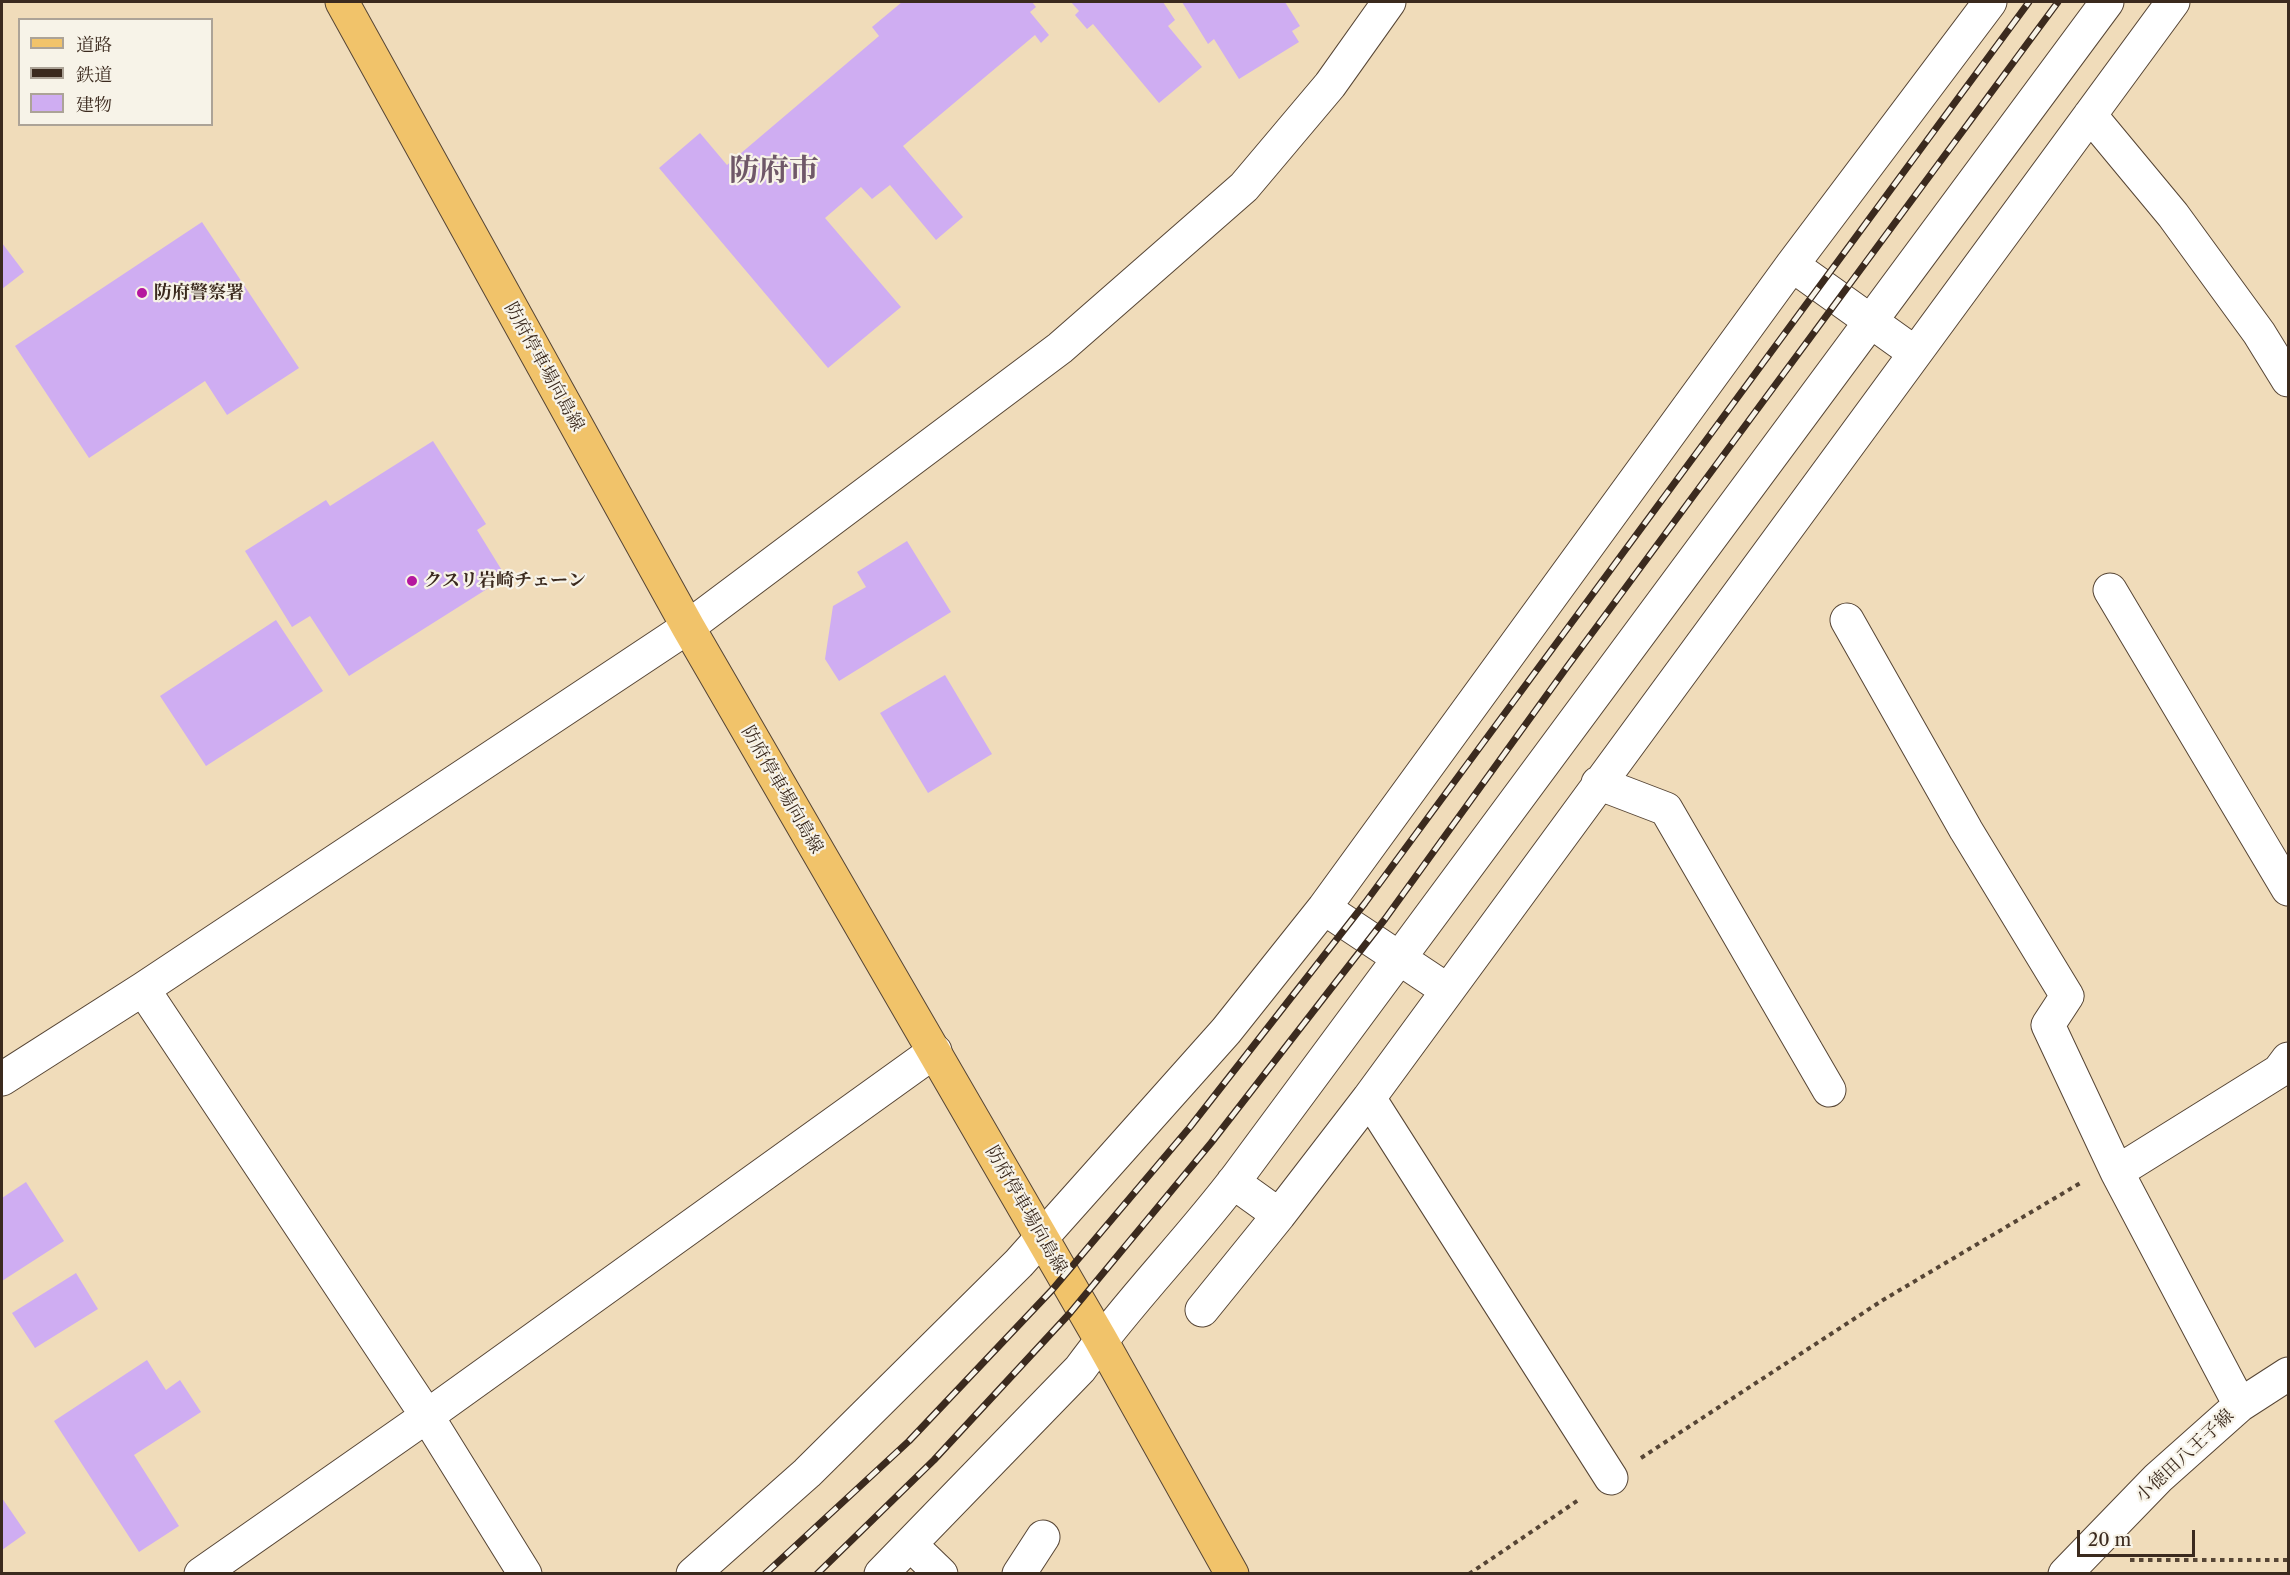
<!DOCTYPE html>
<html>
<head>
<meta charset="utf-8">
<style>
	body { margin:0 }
	#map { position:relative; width:2290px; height:1575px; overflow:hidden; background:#f0dcba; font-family:"Libre Caslon Text","Noto Serif JP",serif }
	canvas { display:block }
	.frame { position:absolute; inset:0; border:3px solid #3b2a1e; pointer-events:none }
	.legend { position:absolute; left:18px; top:18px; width:195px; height:108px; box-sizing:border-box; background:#f7f3e8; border:2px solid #aca397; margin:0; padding:8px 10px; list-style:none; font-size:18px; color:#3b2a1e }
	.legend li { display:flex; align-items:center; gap:12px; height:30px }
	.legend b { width:30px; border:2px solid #aca397 }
	.scale { position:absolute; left:2077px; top:1530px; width:118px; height:27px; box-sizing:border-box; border:3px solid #3b2a1e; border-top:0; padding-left:8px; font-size:18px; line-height:21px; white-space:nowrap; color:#3b2a1e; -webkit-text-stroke:4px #f7f3e8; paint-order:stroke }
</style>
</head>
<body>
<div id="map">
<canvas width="2290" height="1575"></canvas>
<div class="frame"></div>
<ul class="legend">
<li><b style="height:8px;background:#f1c36a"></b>道路</li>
<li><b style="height:8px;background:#3b2a1e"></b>鉄道</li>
<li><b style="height:16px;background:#cfadf2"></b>建物</li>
</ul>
<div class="scale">20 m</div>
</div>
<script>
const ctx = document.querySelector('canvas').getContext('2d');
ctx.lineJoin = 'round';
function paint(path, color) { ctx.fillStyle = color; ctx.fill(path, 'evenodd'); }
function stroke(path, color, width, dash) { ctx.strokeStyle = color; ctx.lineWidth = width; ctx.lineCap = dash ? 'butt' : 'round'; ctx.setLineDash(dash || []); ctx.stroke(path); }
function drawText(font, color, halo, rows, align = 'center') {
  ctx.font = font + ' "Libre Caslon Text","Noto Serif JP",serif'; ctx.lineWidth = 4.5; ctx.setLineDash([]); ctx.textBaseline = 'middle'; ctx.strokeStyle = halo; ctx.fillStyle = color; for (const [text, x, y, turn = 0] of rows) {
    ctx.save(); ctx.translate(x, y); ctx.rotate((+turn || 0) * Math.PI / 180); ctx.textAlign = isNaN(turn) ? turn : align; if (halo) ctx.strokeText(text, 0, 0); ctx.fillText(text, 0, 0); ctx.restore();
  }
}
const building = new Path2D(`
	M902 2H1032L1036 7 1030 12 1049 35 1041 43 1035 35 903 146 963 217 936 240 890 185 872 199 861 187 825 218 901 307 828 368 659 168 700 133 727 165 879 36 872 27Z
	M1071 2H1163L1175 20 1168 26 1202 67 1159 103 1093 24 1087 29 1075 15 1079 11Z
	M1182 2H1285L1300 26 1292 31 1299 42 1239 79 1214 39 1208 44Z
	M202 222 299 368 227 415 205 381 89 458 15 346Z
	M2 243 24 272 2 289Z
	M433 441 486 524 477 530 506 577 349 676 310 616 292 627 245 551 326 500 330 506Z
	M907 541 951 612 839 681 825 659 833 606 866 587 857 572Z
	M276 620 323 691 206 766 160 696Z
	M945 675 992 754 928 793 880 713Z
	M26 1182 64 1241 2 1281V1198Z
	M76 1273 98 1309 35 1348 12 1313Z
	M147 1360 166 1390 180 1380 201 1412 134 1455 179 1526 139 1552 54 1421Z
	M2 1498 26 1533 2 1550Z`);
const path = new Path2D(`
	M1641 1458 1883 1300 2082 1182
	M2130 1560H2288
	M1469 1574 1580 1499`);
const minor = new Path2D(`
	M2090 115 2173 215 2259 333 2288 380
	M1792 265 1915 353
	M2110 590 2288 889
	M1847 620 1966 830 2067 996 2048 1025 2117 1172 2240 1405
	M1598 783 1666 809 1829 1090
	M1324 908 1447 990
	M143 989 427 1416 525 1574
	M2 1079 143 989 688 627 1060 348 1244 187 1330 85 1389 2
	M1369 1098 1611 1478
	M2117 1172 2279 1071 2288 1059
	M1233 1182 1279 1215
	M1202 1310 1279 1215 1369 1098 2173 2
	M911 1545 941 1574
	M201 1574 427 1416 935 1051
	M693 1574 807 1473 1019 1263 1226 1031 1324 908 1792 265 1990 2
	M881 1574 1080 1369C1129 1301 1188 1242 1238 1176 1530 786 1820 395 2107 2
	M1019 1574 1043 1537
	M2065 1574 2158 1478 2240 1405 2288 1374`);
const major = new Path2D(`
	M342 2 688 627 1101 1340 1232 1574`);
const rail = new Path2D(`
	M765 1574 909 1441 1052 1290 1190 1127 1365 903 2029 2
	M817 1574 934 1460 1070 1313 1211 1143 1385 919 1567 667 2058 2`);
const markers = [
	[142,293,6,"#b5179e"],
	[412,581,6,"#b5179e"]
];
const poiNames = [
	["防府警察署",154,293],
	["クスリ岩崎チェーン",424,581]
];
const streetNames = [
	["防府停車場向島線",544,367,61],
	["防府停車場向島線",782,790,60],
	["防府停車場向島線",1026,1210,60],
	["小徳田八王子線",2185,1456,-43]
];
const townNames = [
	["防府市",774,171]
];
paint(building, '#cfadf2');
stroke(minor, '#564535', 35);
stroke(major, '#564535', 35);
stroke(path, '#564535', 4, [4.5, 4.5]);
stroke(minor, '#fff', 33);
stroke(major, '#f1c36a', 33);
stroke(rail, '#3b2a1e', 7);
stroke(rail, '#f7f3e8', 4.5, [14]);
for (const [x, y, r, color] of markers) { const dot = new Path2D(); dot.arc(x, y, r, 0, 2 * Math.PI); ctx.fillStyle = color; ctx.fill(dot); stroke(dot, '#f7f3e8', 2); }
drawText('bold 18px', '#3b2a1e', '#f7f3e8', poiNames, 'left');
drawText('18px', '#3b2a1e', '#f7f3e8', streetNames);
drawText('bold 30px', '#6f5868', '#f7f3e8', townNames);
</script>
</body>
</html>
